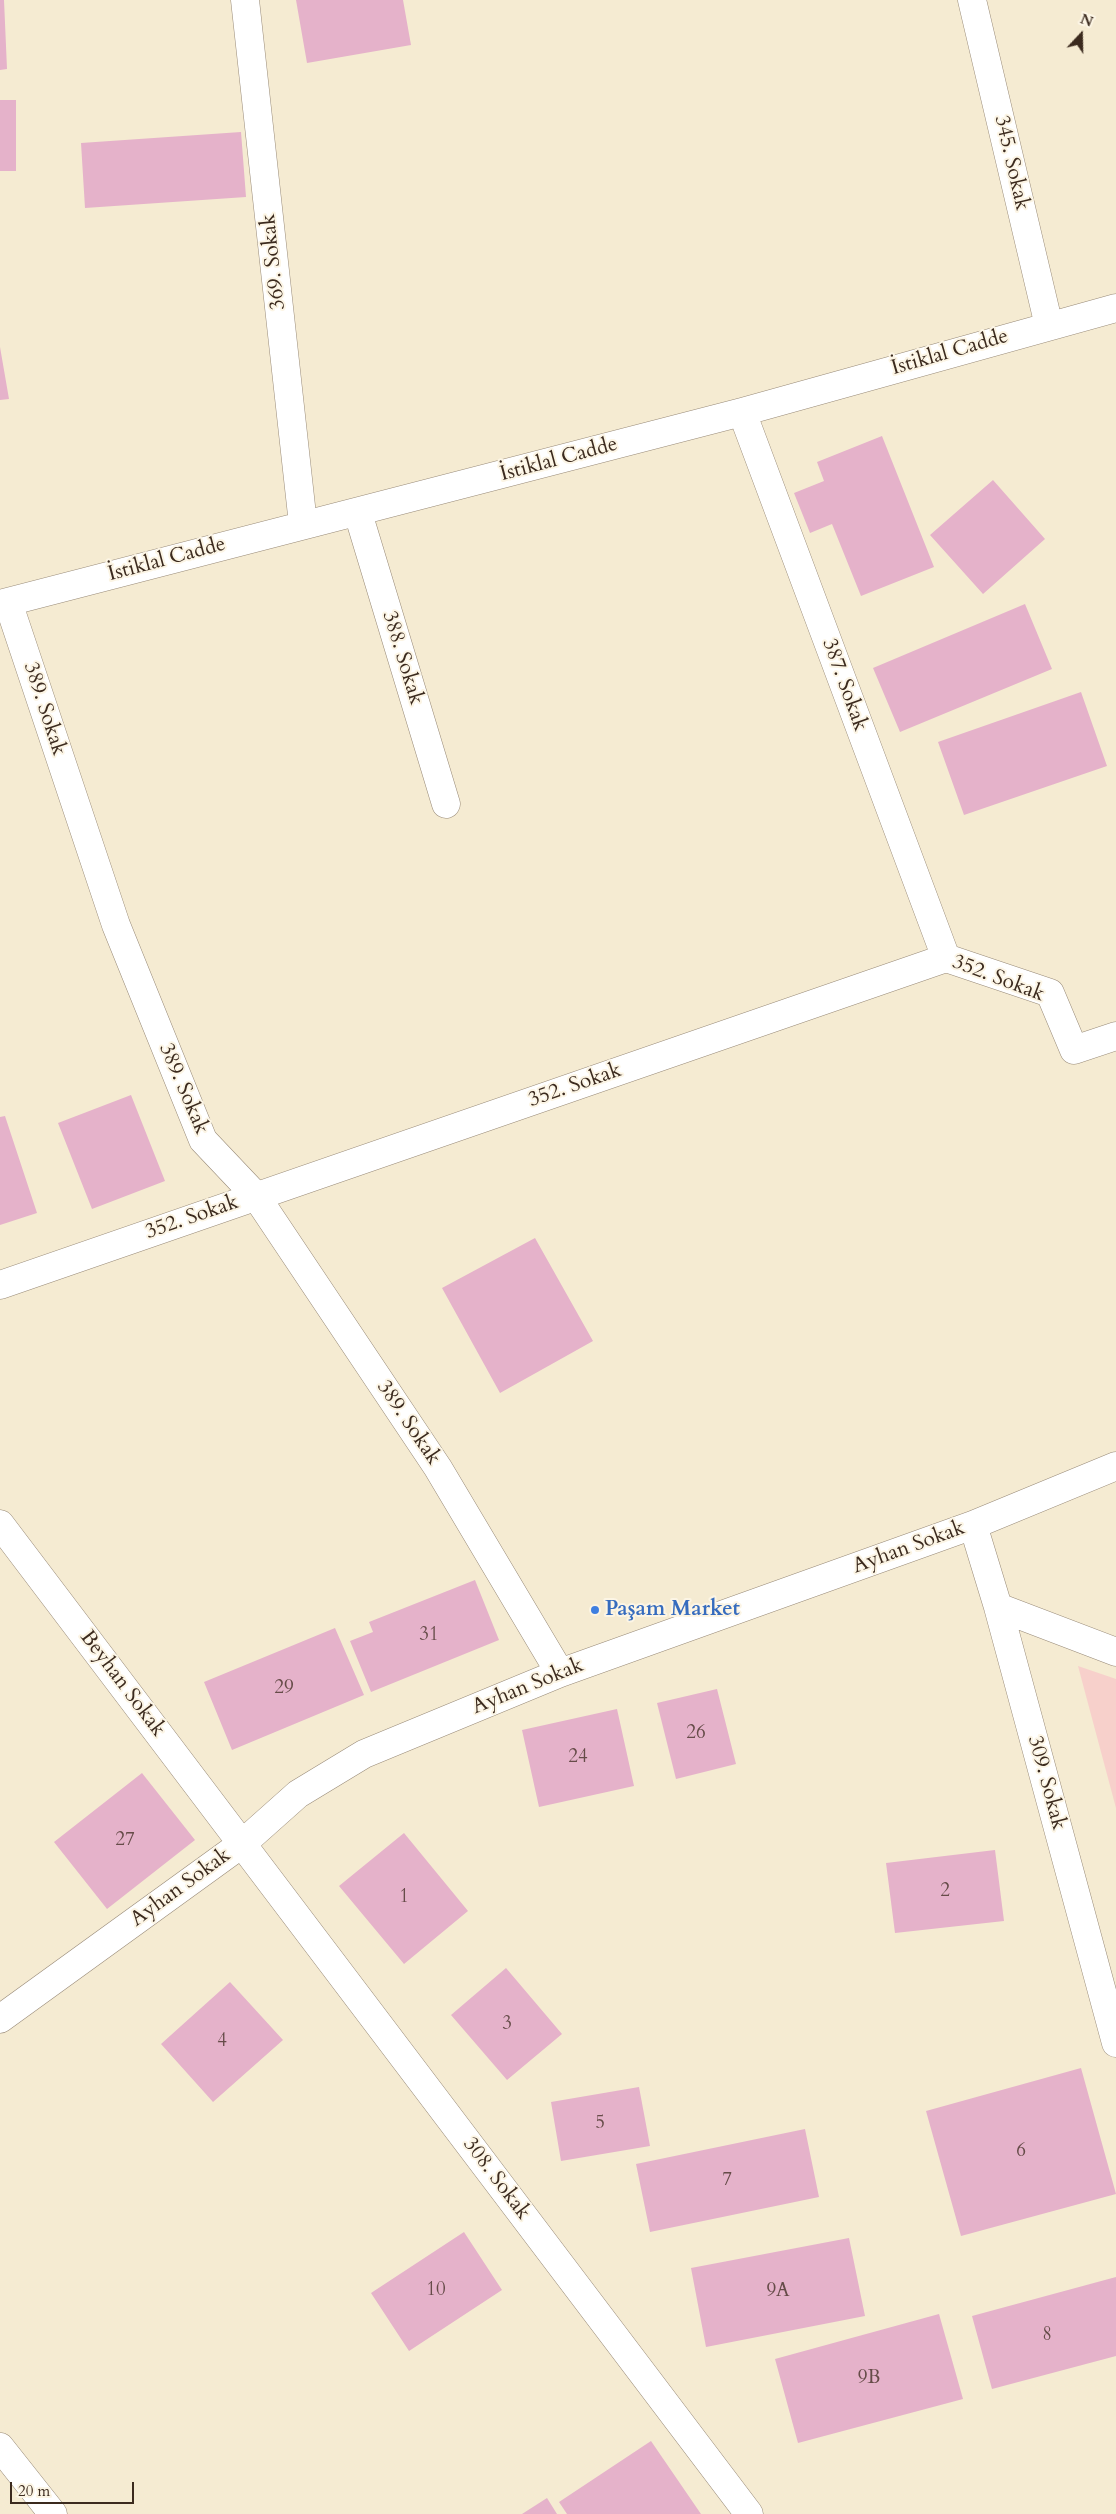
<!DOCTYPE html>
<html>
<head>
<meta charset="utf-8">
<style>
	body { margin:0 }
	#map { position:relative; width:1116px; height:2514px; overflow:hidden; background:#f5ebd2; font-family:Cardo,serif }
	canvas { display:block }
	.north { position:absolute; left:1056px; top:10px; width:50px; height:50px; -webkit-text-stroke:4px #fcf5e5; paint-order:stroke; rotate:21deg; font-size:14px; font-weight:700; line-height:20px; text-align:center; color:#3b2a1e }
	.north::after { content:''; display:block; margin:auto; width:18px; height:22px; background:#3b2a1e; clip-path:polygon(50% 0,100% 100%,50% 72%,0 100%) }
	.scale { position:absolute; left:10px; top:2482px; width:124px; height:22px; box-sizing:border-box; border:2px solid #3b2a1e; border-top:0; padding-left:6px; font-size:15px; line-height:18px; white-space:nowrap; color:#3b2a1e; -webkit-text-stroke:4px #fcf5e5; paint-order:stroke }
</style>
</head>
<body>
<div id="map">
<canvas width="1116" height="2514"></canvas>
<div class="north">N</div>
<div class="scale">20 m</div>
</div>
<script>
const ctx = document.querySelector('canvas').getContext('2d');
ctx.lineJoin = 'round';
function paint(path, color) { ctx.fillStyle = color; ctx.fill(path, 'evenodd'); }
function stroke(path, color, width, dash) { ctx.strokeStyle = color; ctx.lineWidth = width; ctx.lineCap = dash ? 'butt' : 'round'; ctx.setLineDash(dash || []); ctx.stroke(path); }
function drawText(font, color, halo, rows, align = 'center') {
  ctx.font = font + ' Cardo,serif'; ctx.lineWidth = 4; ctx.setLineDash([]); ctx.textBaseline = 'middle'; ctx.strokeStyle = halo; ctx.fillStyle = color; for (const [text, x, y, turn = 0] of rows) {
    ctx.save(); ctx.translate(x, y); ctx.rotate((+turn || 0) * Math.PI / 180); ctx.textAlign = isNaN(turn) ? turn : align; if (halo) ctx.strokeText(text, 0, 0); ctx.fillText(text, 0, 0); ctx.restore();
  }
}
const built = new Path2D(`
	M1078 1666 1116 1679V1808Z`);
const building = new Path2D(`
	M0 0H4L7 69 0 70Z
	M296 0H403L411 45 307 63Z
	M0 100H16V171H0Z
	M241 132 246 197 85 208 81 143Z
	M0 347 9 399 0 400Z
	M882 436 934 567 861 596 832 524 810 533 794 493 824 481 817 462Z
	M993 480 1045 539 983 594 930 535Z
	M1025 604 1052 669 900 732 873 668Z
	M1081 692 1107 766 964 815 938 742Z
	M131 1095 165 1181 92 1209 58 1123Z
	M5 1116 37 1213 0 1225V1117Z
	M535 1238 593 1341 500 1393 442 1288Z
	M475 1580 499 1640 371 1692 350 1641 373 1632 369 1622Z
	M335 1628 364 1695 232 1750 204 1682Z
	M717 1689 736 1764 676 1779 657 1703Z
	M617 1709 634 1786 539 1807 522 1730Z
	M142 1773 195 1840 107 1909 54 1842Z
	M404 1833 468 1911 404 1964 339 1886Z
	M995 1850 1004 1921 895 1933 886 1863Z
	M506 1968 562 2034 507 2080 451 2015Z
	M230 1982 283 2040 213 2102 161 2044Z
	M1081 2068 1116 2194 961 2236 926 2111Z
	M639 2087 650 2146 561 2161 551 2102Z
	M805 2129 819 2197 650 2232 636 2164Z
	M464 2232 502 2290 409 2351 371 2293Z
	M849 2238 865 2316 706 2347 691 2268Z
	M1116 2277V2356L992 2389 972 2316Z
	M939 2314 963 2399 798 2443 775 2359Z
	M651 2441 701 2514H567L559 2502Z
	M547 2498 557 2514H522Z`);
const minor = new Path2D(`
	M245 0 303 524
	M972 0 1049 326
	M742 412 946 958
	M358 513 446 804
	M8 602 116 925 203 1140 256 1196 438 1468 560 1673
	M0 604 742 412 1116 308
	M0 1285 946 958 1050 993 1074 1050 1116 1036
	M0 1524 749 2514
	M973 1525 998 1607 1116 2043
	M998 1607 1116 1652
	M0 2019 243 1843 298 1794 364 1754 560 1673 973 1525 1116 1466
	M0 2447 53 2514`);
const markers = [
	[595,1610,5,"#3f7fe0"]
];
const numberNames = [
	["31",429,1636],
	["29",284,1689],
	["26",696,1734],
	["24",578,1758],
	["27",125,1841],
	["2",945,1892],
	["1",404,1898],
	["3",507,2025],
	["4",222,2042],
	["5",600,2124],
	["6",1021,2152],
	["7",727,2181],
	["10",436,2291],
	["9A",778,2292],
	["8",1047,2336],
	["9B",869,2379]
];
const streetNames = [
	["345. Sokak",1011,163,77],
	["369. Sokak",274,262,-96],
	["İstiklal Cadde",950,353,-16],
	["İstiklal Cadde",559,460,-15],
	["İstiklal Cadde",167,560,-15],
	["388. Sokak",402,658,73],
	["387. Sokak",844,685,70],
	["389. Sokak",44,709,72],
	["352. Sokak",998,979,21],
	["352. Sokak",575,1086,-19],
	["389. Sokak",183,1089,67],
	["352. Sokak",192,1218,-19],
	["389. Sokak",408,1423,56],
	["Ayhan Sokak",909,1548,-20],
	["Beyhan Sokak",122,1684,53],
	["Ayhan Sokak",528,1687,-22],
	["309. Sokak",1046,1783,75],
	["Ayhan Sokak",181,1888,-36],
	["308. Sokak",496,2179,53]
];
const shopNames = [
	["Paşam Market",605,1610]
];
paint(built, '#f7d0cb');
paint(building, '#e5b2ca');
stroke(minor, '#988a78', 29);
stroke(minor, '#fff', 28);
for (const [x, y, r, color] of markers) { const dot = new Path2D(); dot.arc(x, y, r, 0, 2 * Math.PI); ctx.fillStyle = color; ctx.fill(dot); stroke(dot, '#fcf5e5', 2); }
drawText('19px', '#664c49', null, numberNames);
drawText('21px', '#3b2a1e', '#fcf5e5', streetNames);
drawText('bold 21px', '#366cbe', '#fcf5e5', shopNames, 'left');
</script>
</body>
</html>
